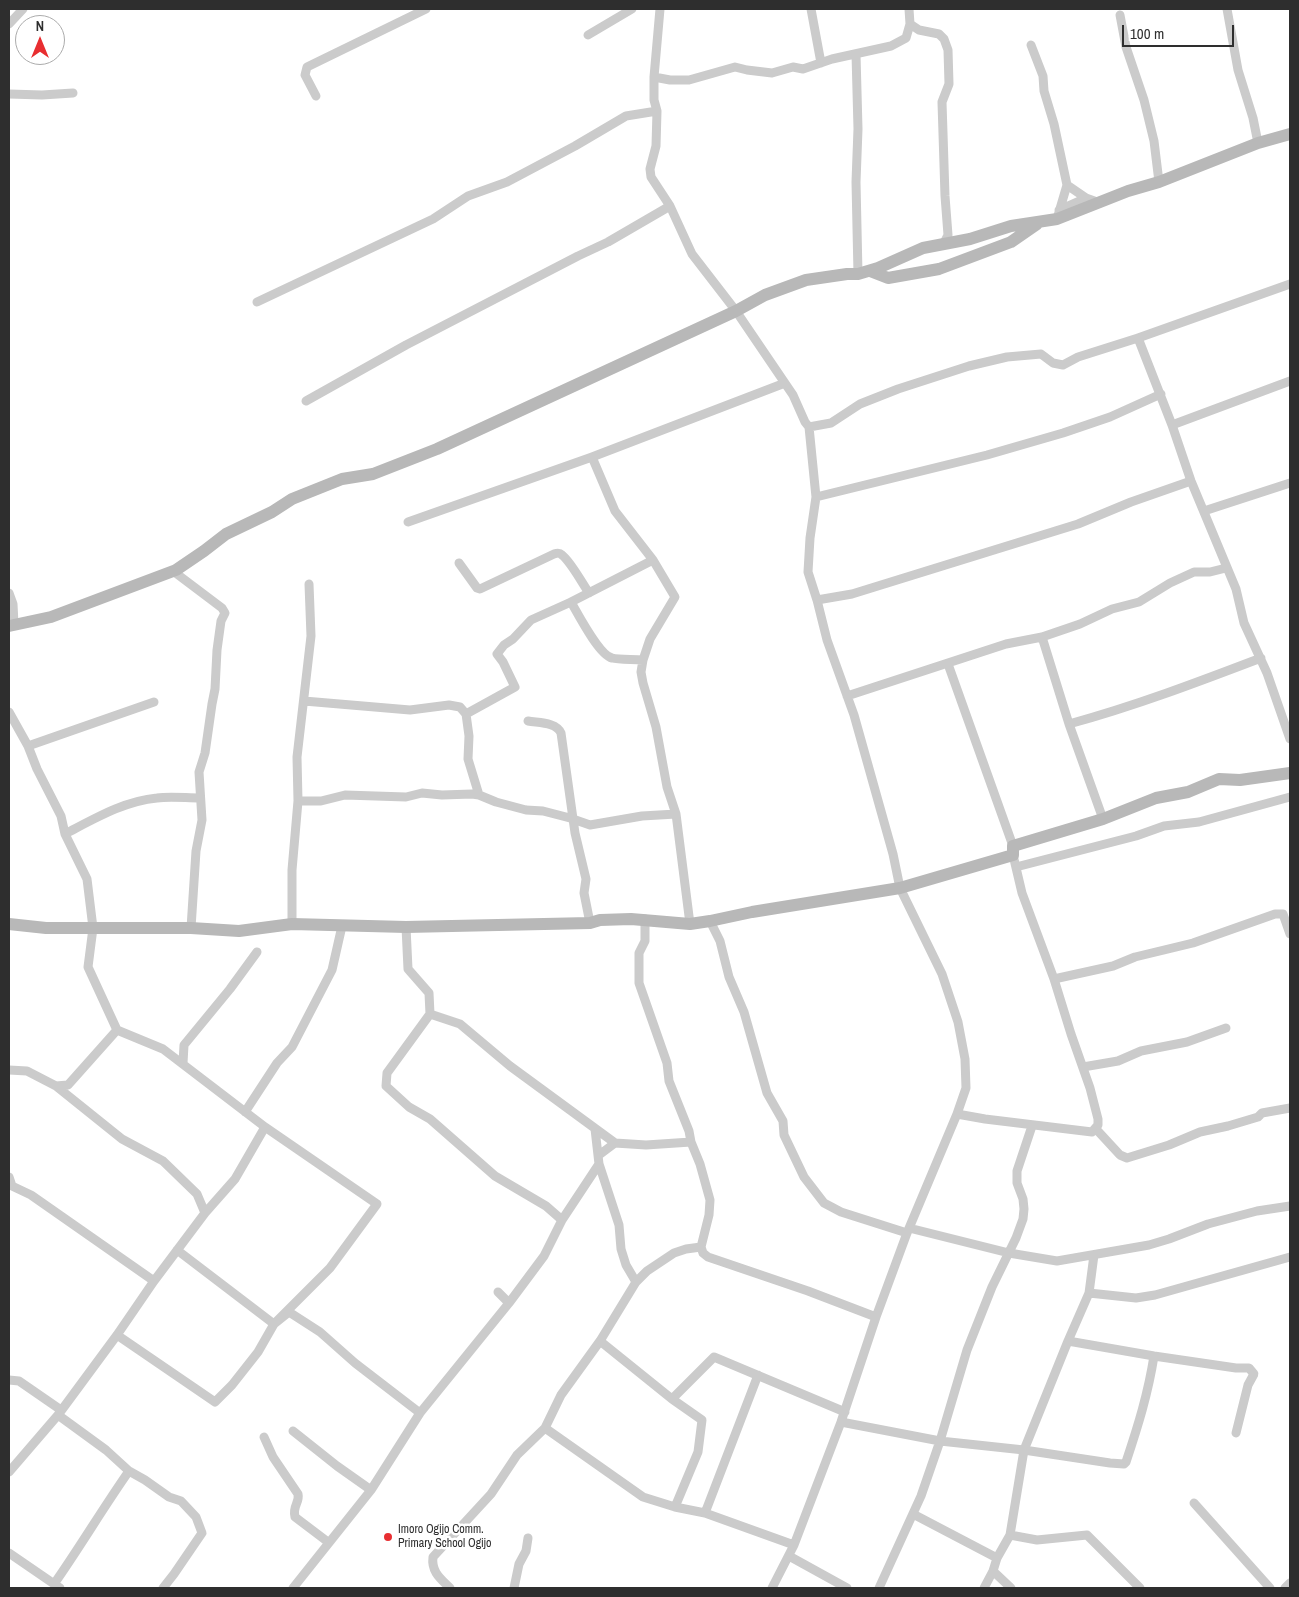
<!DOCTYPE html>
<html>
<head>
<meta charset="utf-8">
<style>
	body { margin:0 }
	#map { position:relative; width:1299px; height:1597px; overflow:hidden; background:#fff; font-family:"Archivo Narrow",sans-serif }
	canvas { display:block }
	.frame { position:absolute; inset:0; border:10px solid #2e2e2e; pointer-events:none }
	.north { position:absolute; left:15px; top:15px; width:50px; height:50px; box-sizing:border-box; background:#fff; border:1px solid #ababab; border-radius:50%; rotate:0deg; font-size:14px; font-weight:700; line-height:20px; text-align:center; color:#2e2e2e }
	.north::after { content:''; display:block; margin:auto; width:18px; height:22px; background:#e82e31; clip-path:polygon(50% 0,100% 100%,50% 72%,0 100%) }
	.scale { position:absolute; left:1122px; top:25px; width:112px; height:22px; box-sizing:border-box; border:2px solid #2e2e2e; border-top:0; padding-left:6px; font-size:15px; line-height:18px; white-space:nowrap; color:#2e2e2e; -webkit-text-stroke:4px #fff; paint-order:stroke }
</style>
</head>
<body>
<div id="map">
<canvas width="1299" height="1597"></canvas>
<div class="frame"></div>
<div class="north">N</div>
<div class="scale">100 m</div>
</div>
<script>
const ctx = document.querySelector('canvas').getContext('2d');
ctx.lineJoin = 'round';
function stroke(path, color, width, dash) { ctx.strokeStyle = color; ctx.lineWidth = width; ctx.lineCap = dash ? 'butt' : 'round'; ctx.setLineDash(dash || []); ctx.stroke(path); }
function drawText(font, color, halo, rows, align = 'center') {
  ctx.font = font + ' "Archivo Narrow",sans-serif'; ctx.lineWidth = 5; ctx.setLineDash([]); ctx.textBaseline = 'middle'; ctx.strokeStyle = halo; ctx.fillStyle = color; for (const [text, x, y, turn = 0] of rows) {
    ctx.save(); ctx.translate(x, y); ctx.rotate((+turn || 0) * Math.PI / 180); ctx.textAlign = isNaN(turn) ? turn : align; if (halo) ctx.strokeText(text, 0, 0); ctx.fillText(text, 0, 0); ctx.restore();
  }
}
const street = new Path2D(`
	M660 9 654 77V100L657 111 656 146 650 169 651 177 670 206 692 254 736 311 793 395 805 422 809 427 816 497 810 538 808 572 817 600 827 640 854 715 893 854 900 888 942 974 958 1022 965 1059 966 1088 957 1114 907 1233 876 1317 841 1422 794 1545 772 1588
	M811 9 821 63
	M1227 9 1238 70 1253 118 1258 143
	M1120 15 1126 47 1144 100 1154 141 1159 182
	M9 24 23 9
	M910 24 919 30 939 34 944 39 948 50 949 84 942 102 945 196 948 235 944 243
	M588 35 632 9
	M1031 45 1043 76 1044 91 1054 124 1067 185 1057 219
	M856 54 858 129 856 182 858 274
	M654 77 670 80H689L735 67 747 70 772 73 793 67 803 69 832 59 891 46 906 38 910 24 909 9
	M9 94 42 95 73 93
	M316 96 305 75 307 67 426 9
	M1067 185 1086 198 1100 203
	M1059 210 1086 198
	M257 302 433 219 468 196 507 182 575 146 626 116 657 111
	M1138 338 1172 425 1191 481 1236 589 1244 623 1267 673 1290 739
	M306 401 406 345 578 256 608 242 670 206
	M1172 425 1290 381
	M809 427 831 423 860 404 898 389 969 366 1007 357 1041 354 1053 363 1063 365 1078 357 1138 338 1290 284
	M592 457 615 511 653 560 675 597 650 639 643 660 641 672 643 683 656 727 667 787 676 814 690 924
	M816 497 987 455 1063 433 1110 417 1161 394
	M1204 511 1290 483
	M408 522 592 457 785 383
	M459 563 477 588 480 589 554 554C557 553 559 552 562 555 571 562 582 583 589 593
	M173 571 222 608 225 613 221 621 217 650 215 689 212 704 205 753 199 772 202 820 196 851 191 928
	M9 593 13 604 14 624
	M817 600 852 594 1078 524 1131 502 1191 481
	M571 602C578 614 599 655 612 658 619 660 634 659 643 660
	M1042 637 1069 724 1103 819
	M948 664 1013 846
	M847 696 1006 644 1042 637 1080 624 1112 609 1139 602 1170 583 1194 572H1210L1226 568
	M304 701 410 710 449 705 460 707 466 714 469 736 468 759 479 795
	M9 712 28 746 37 769 61 816 65 834 87 879 93 928 88 967 117 1030 163 1049 265 1127 235 1179 205 1213
	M466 714 515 687 503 662 497 654 504 645 513 639 531 620 571 602 653 560
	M528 721C539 723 556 722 561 733L575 833 586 879 584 893 590 923
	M1069 724C1135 706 1198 682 1261 658
	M28 746 154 702
	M298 801H321L345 795 406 797 422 793 442 795 472 794 479 795 496 802 526 810 543 811 570 818 590 825 642 816 676 814
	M65 834C94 819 124 801 157 798 170 796 186 798 200 798
	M1016 867 1136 836 1164 826 1199 822 1290 797
	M645 919V941L639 953V983L667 1063 669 1081 689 1131 691 1142 700 1164 710 1200 709 1215 701 1247 703 1253 708 1257 808 1291 876 1317
	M710 921 720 941 729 977 744 1012 767 1093 783 1121 784 1135 804 1177 824 1203 841 1212 907 1233
	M292 924V870L298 801 297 757 311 636 309 584
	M406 927 408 969 429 993 430 1014 460 1024 510 1066 615 1143 646 1145 691 1142
	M1054 979 1113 966 1135 957 1193 943 1275 914H1283L1290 934
	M430 1014 387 1073 386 1086 409 1107 430 1119 495 1176 546 1206 562 1220
	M183 1063 184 1045 230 989 257 952
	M1083 1067 1118 1061 1141 1051 1187 1042 1226 1028
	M9 1070 27 1071 56 1086 68 1085 117 1030
	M245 1112 277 1063 292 1047 332 970 342 926
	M957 1114 985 1119 1092 1132 1098 1125V1119L1090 1088 1071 1034 1054 979 1022 893 1013 855
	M1096 1129 1120 1155 1127 1158 1169 1145 1200 1132 1228 1126 1258 1117 1262 1113 1290 1108
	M599 1155 615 1143
	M599 1164 619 1225 621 1249 626 1265 636 1282
	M9 1177 12 1186 31 1195 154 1281
	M909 1228 1009 1253 1057 1261 1149 1245 1169 1239 1208 1224 1257 1211 1290 1206
	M701 1247 686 1249 674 1253 647 1271 636 1282 600 1341 561 1395 545 1428 643 1497 675 1507 705 1513 794 1545
	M177 1250 274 1324 330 1268 377 1204 265 1127
	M498 1292 509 1303
	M1089 1293 1136 1298 1155 1295 1290 1257
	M117 1335 215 1402 232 1385 258 1352 274 1324 289 1312 320 1332 355 1363 420 1413
	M600 1341 672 1399 702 1420 698 1452 675 1507
	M1068 1341 1154 1356 1236 1368H1249L1254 1374 1248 1385 1236 1433
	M9 1380 19 1381 61 1410
	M672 1399 714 1357 845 1412
	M841 1422 940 1441 1024 1450 1110 1463 1124 1464 1126 1462C1138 1426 1148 1394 1154 1356
	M293 1431 337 1466 371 1490
	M264 1437 273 1457 298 1494C300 1503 292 1506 295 1517L328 1542
	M129 1471 145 1480 169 1497 181 1501 196 1517 202 1533 174 1574 163 1588
	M9 1472 58 1415 117 1335 154 1281 205 1213 197 1194 163 1161 122 1139 56 1086
	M1194 1503 1270 1588
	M705 1513 758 1375
	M913 1514 997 1558
	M1010 1535 1037 1540 1087 1535 1140 1588
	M9 1553 60 1588
	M789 1556 847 1588
	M993 1571 1011 1588
	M54 1584C80 1547 103 1508 129 1471L106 1450 58 1415
	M293 1588 371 1490 420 1413 509 1303 544 1256 562 1220 599 1164 595 1129
	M450 1588C441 1579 431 1572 433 1557L491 1494 517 1455 545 1428
	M514 1588 519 1564 526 1551 528 1538
	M879 1588 921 1496 940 1441 967 1350 992 1287 1016 1238 1023 1219 1024 1209 1023 1199 1017 1183V1171L1032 1126
	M984 1588 993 1571 997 1558 1010 1535 1024 1450 1068 1341 1089 1293 1094 1255
	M1285 1588 1290 1583`);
const secondary = new Path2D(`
	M870 271 888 278 939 269 1011 242 1037 224
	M9 626 51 617 176 570 204 551 226 534 272 512 292 499 342 479 373 474 437 449 736 311 765 295 806 280 847 274H858L878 268 923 248 970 239 1011 226 1057 219 1128 191 1159 182 1258 143 1290 134
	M9 924 46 928H191L239 931 292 924 406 927 590 923 600 920 631 919 690 924 710 921 752 912 900 888 1013 855V846L1103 819 1156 798 1188 792 1219 779 1240 780 1290 773`);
const markers = [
	[388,1537,5,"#e82e31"]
];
const poiNames = [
	["Imoro Ogijo Comm.",398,1530],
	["Primary School Ogijo",398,1544]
];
stroke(street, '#cbcbcb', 9);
stroke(secondary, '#b8b8b8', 12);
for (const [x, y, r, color] of markers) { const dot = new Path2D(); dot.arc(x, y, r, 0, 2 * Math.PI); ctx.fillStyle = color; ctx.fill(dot); stroke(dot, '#fff', 2); }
drawText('12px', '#2e2e2e', '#fff', poiNames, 'left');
</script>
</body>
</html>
